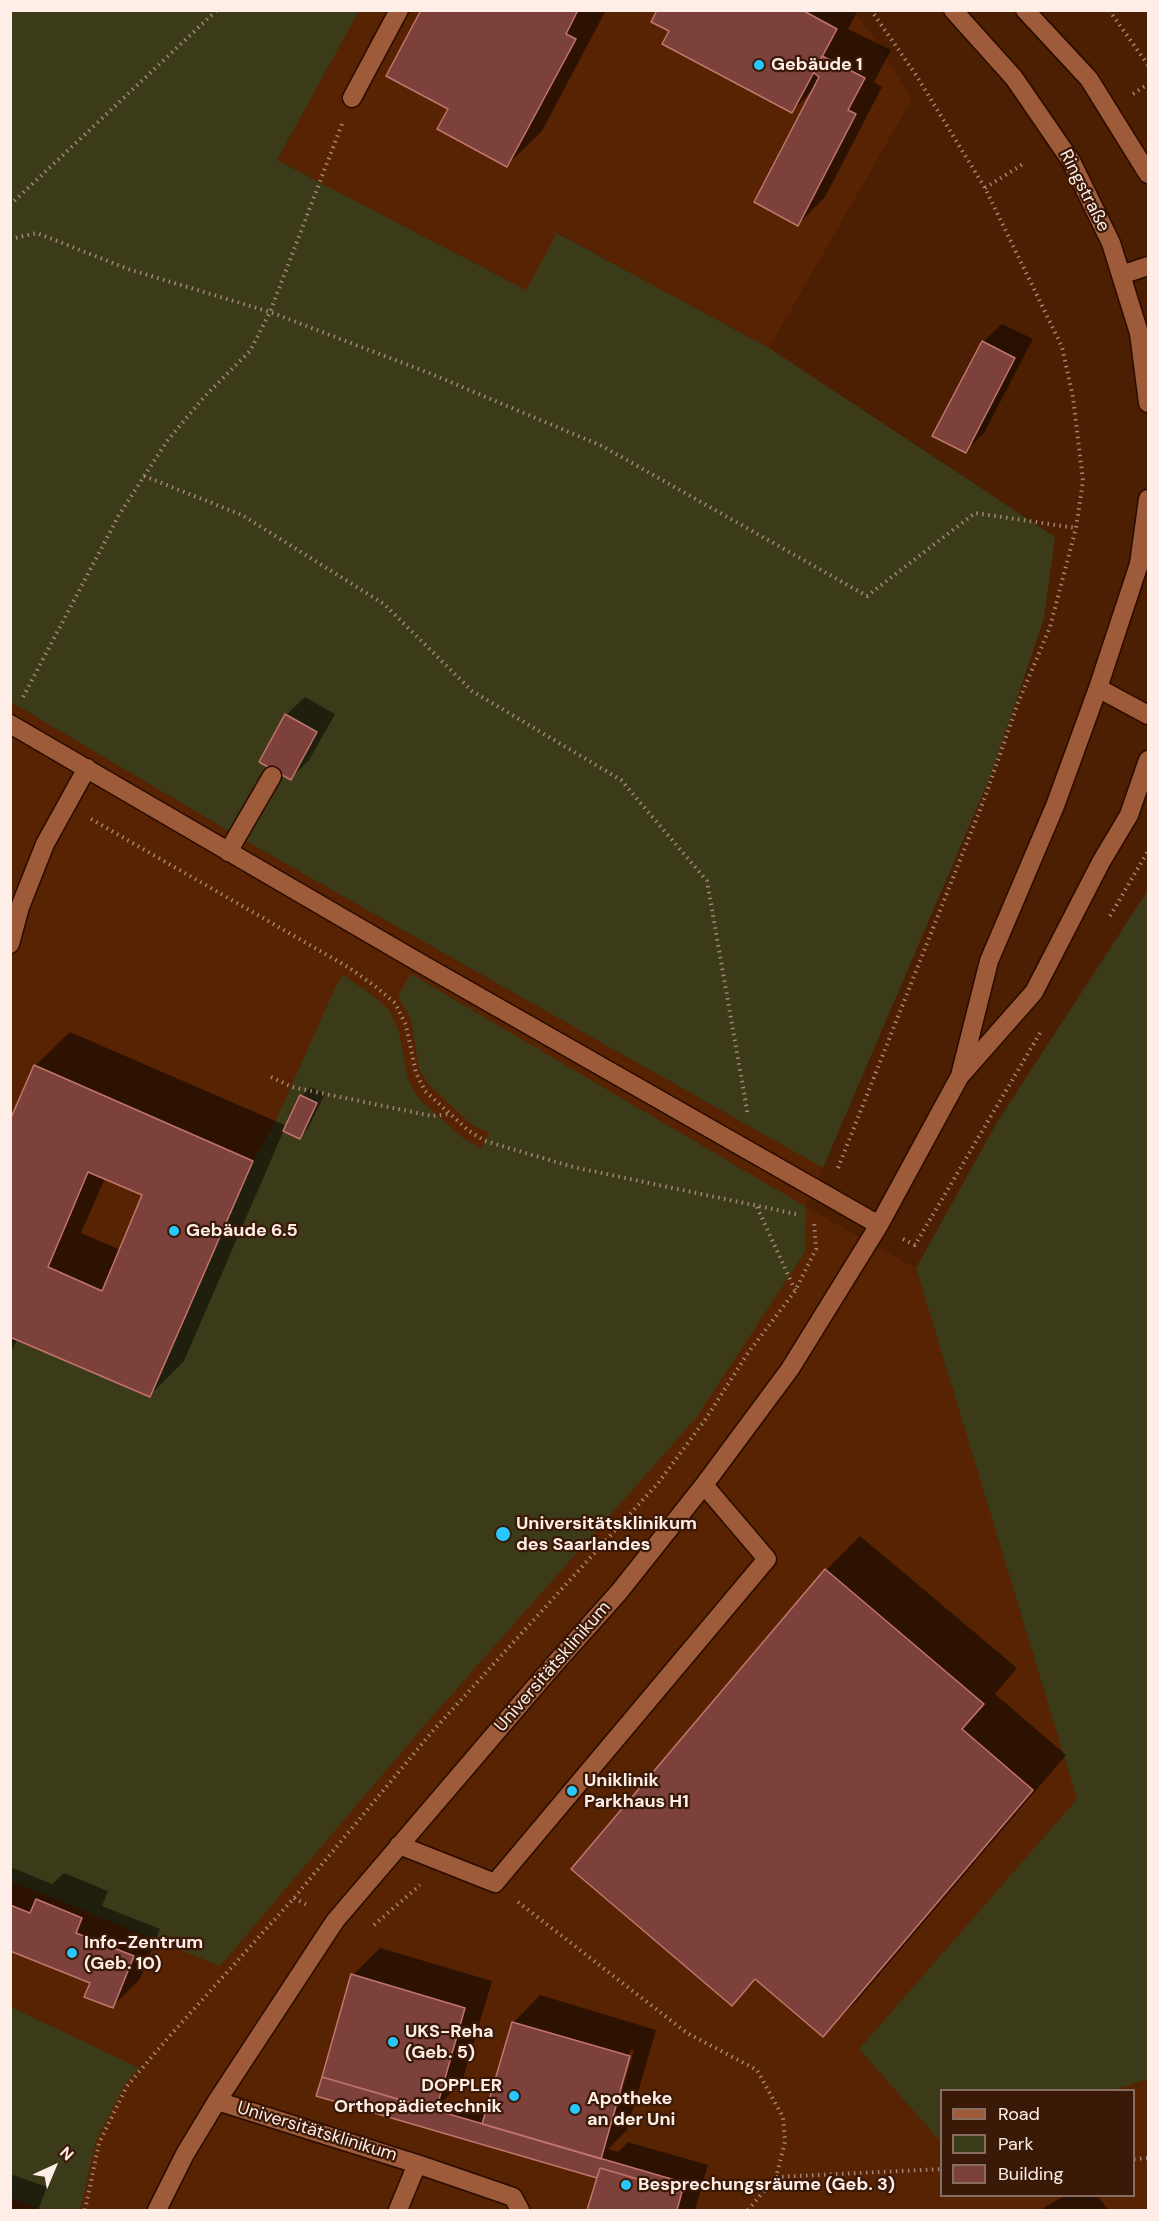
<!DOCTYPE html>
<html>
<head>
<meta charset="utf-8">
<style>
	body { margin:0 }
	#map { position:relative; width:1159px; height:2221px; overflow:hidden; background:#4c1e02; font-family:"DM Sans",sans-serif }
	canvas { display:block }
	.frame { position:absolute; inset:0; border:12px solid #feeee7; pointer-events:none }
	.legend { position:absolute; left:940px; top:2089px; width:195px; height:108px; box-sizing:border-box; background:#3a1907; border:2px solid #886e61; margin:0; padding:8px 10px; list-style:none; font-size:18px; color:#feeee7 }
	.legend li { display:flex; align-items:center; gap:12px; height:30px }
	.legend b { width:30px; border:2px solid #886e61 }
	.north { position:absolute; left:24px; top:2137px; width:60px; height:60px; -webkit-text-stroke:4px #3a1907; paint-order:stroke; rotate:44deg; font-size:16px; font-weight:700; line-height:24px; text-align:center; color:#feeee7 }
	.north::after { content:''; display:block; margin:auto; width:21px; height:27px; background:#feeee7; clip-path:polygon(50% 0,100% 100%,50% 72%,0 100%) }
</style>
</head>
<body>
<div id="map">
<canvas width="1159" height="2221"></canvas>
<div class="frame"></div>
<ul class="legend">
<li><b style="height:8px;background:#9d5b39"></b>Road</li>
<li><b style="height:16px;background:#3c3b19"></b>Park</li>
<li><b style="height:16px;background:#7c413b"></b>Building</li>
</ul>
<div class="north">N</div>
</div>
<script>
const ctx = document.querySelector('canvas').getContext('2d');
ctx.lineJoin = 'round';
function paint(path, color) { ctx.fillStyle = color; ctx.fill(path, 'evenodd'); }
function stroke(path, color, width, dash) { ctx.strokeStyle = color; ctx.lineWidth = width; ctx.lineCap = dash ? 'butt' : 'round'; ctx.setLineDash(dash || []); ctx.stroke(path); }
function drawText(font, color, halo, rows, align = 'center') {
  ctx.font = font + ' "DM Sans",sans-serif'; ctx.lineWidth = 4.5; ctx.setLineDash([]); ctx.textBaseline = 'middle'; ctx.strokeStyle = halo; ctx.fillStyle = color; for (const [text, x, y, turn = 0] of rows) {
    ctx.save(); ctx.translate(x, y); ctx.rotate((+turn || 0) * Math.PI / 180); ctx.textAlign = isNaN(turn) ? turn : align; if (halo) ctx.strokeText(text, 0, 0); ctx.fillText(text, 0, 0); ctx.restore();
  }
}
const built = new Path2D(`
	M359 11H854L875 39 912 99 769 348 558 233 526 290 277 160Z
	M11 702 237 836 823 1168 806 1207 916 1268 1077 1799 859 2049 941 2142 942 2196H1134V2090H1113L1148 2079V2210H11Z`);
const green = new Path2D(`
	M11 11H359L277 160 526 290 557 233 769 348 1055 537 1044 618 991 775 823 1168 237 836 11 702Z
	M1148 890V2079L1113 2090H942L941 2142 859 2049 1077 1799 916 1268 996 1124Z
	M411 974 806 1207 805 1252 695 1419 422 1728 220 1966 11 1881 10 1337 150 1397 253 1161 272 1129 335 988 343 975 371 994 389 1010 399 1032 408 1079 418 1098 463 1138 481 1149 489 1133 472 1125 429 1085 419 1068 411 1020 398 996Z
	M11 2007 139 2068 125 2084 96 2141 80 2210H44L11 2198Z`);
const shadow = new Path2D(`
	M422 10H606L542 131 507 165 450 109Z
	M659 10H858L848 29 891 50 874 82 882 87 825 197 798 224 814 89 792 111 671 30Z
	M1002 324 1033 339 984 433 965 451 983 342Z
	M305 697 335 714 309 760 291 778 286 715Z
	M70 1032 287 1126 302 1096 311 1087 325 1094 308 1128 299 1138 284 1130 184 1361 149 1396 18 1338 10 1354V1124L35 1066ZM105 1178 144 1195 121 1250 81 1233Z
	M860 1536 1017 1668 995 1694 1066 1755 857 2001 823 2035 757 1979 732 2004 573 1868 826 1570Z
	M10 1867 52 1884 64 1873 108 1891 102 1906 160 1929 140 1979 113 2006 91 1982 10 1949Z
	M380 1948 492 1981 462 2082 443 2101 486 2114 513 2023 540 1995 656 2030 627 2130 608 2149 618 2152 628 2142 708 2165 695 2210H589L600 2172 318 2095 353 1975ZM631 2049 634 2050 611 2127H608Z
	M10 2174 47 2187 38 2210H10Z
	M1064 2196H1098L1108 2210H1040Z`);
const building = new Path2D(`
	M421 10H578L566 34 576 39 507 167 437 129 448 109 386 76Z
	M657 10H802L837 29 792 113 662 44 669 31 651 22Z
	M822 56 865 78 848 110 856 114 798 226 754 202 819 77 814 73Z
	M982 341 1015 358 966 453 932 436Z
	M285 714 317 732 291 780 259 762Z
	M34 1065 253 1161 150 1397 10 1337V1120ZM88 1172 142 1195 102 1291 48 1267Z
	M300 1095 317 1103 300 1139 283 1131Z
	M825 1569 984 1704 962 1729 1033 1790 823 2037 755 1979 732 2006 571 1869Z
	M36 1899 82 1918 76 1933 134 1956 113 2008 84 1997 90 1983 10 1951V1905L30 1913Z
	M351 1974 465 2008 436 2110 322 2077Z
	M512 2022 630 2056 601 2159 482 2124Z
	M322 2077 685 2183 682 2192 600 2168 597 2178 316 2096Z
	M600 2168 682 2192 677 2210H587Z`);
const path = new Path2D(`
	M1109 10 1148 65
	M1133 94 1148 84
	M985 188 1023 164
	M10 205 217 10
	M10 239 37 233 128 269 270 312 429 373 602 446 867 596 975 513 1076 528
	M144 476 242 515 384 604 472 691 621 780 707 881 748 1116
	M23 697 119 515 167 441 205 396 250 351 270 312 342 124
	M91 819 348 967 376 987 395 1003 406 1025 416 1073 425 1091 469 1131 485 1141 573 1167 796 1214
	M1110 916 1148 851
	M271 1077 292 1087 432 1116 449 1114
	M10 1103 17 1106
	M838 1168 985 797 1018 703 1050 627 1076 528 1083 481 1073 397 1062 347 985 188 916 75 871 10
	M757 1207 795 1290
	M903 1239 915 1245 1040 1033
	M294 1898 309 1906
	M518 1902 687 2033 757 2070 783 2117 785 2142 776 2177 748 2210
	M374 1925 420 1885
	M1134 2159 1148 2158
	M776 2177 942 2169
	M85 2210 99 2143 127 2086 167 2039 294 1898 431 1733 659 1482 705 1420 748 1353 795 1291 816 1249 814 1221`);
const minor = new Path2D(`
	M953 10 1014 78 1071 161 1111 243 1139 333 1148 403
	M1025 10 1089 79 1148 174
	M352 98 399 10
	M1121 275 1148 266
	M1098 688 1148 715
	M10 724 420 963 879 1225
	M228 852 272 776
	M10 944 20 907 45 844 87 768
	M961 1072 989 961 1055 806 1098 688 1139 564 1148 499
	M399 1845 495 1883 767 1559 704 1485
	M217 2101 417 2164 513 2197 520 2210
	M157 2210 185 2154 217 2101 335 1921 552 1667 619 1592 704 1485 790 1369 879 1225 960 1076 1034 992 1101 862 1129 815 1148 760
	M398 2210 417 2164`);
const markers = [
	[759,65,6,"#27c8ff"],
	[174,1231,6,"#27c8ff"],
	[503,1534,8,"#27c8ff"],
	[572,1791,6,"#27c8ff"],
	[72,1953,6,"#27c8ff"],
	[393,2042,6,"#27c8ff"],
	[514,2096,6,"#27c8ff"],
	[575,2109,6,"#27c8ff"],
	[626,2185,6,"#27c8ff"]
];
const poiNames = [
	["Gebäude 1",771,65],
	["Gebäude 6.5",186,1231],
	["Universitätsklinikum",516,1524],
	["des Saarlandes",516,1545],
	["Uniklinik",584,1781],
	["Parkhaus H1",584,1802],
	["Info-Zentrum",84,1943],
	["(Geb. 10)",84,1964],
	["UKS-Reha",405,2032],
	["(Geb. 5)",405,2053],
	["DOPPLER",502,2086,"right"],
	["Orthopädietechnik",502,2107,"right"],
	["Apotheke",587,2099],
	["an der Uni",587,2120],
	["Besprechungsräume (Geb. 3)",638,2185]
];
const streetNames = [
	["Ringstraße",1084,191,63],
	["Universitätsklinikum",553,1667,-49],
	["Universitätsklinikum",317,2132,17]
];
paint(built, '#572303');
paint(green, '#3c3b19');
paint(shadow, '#0007');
paint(building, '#7c413b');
stroke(building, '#c2756c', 1.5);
stroke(minor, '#2a0b00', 21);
stroke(path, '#a48573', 4, [1.5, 4.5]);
stroke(minor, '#9d5b39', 18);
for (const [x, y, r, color] of markers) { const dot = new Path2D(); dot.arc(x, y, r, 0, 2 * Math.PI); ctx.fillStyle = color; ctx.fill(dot); stroke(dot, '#3a1907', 2); }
drawText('bold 18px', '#feeee7', '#3a1907', poiNames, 'left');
drawText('18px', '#feeee7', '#3a1907', streetNames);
</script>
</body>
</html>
